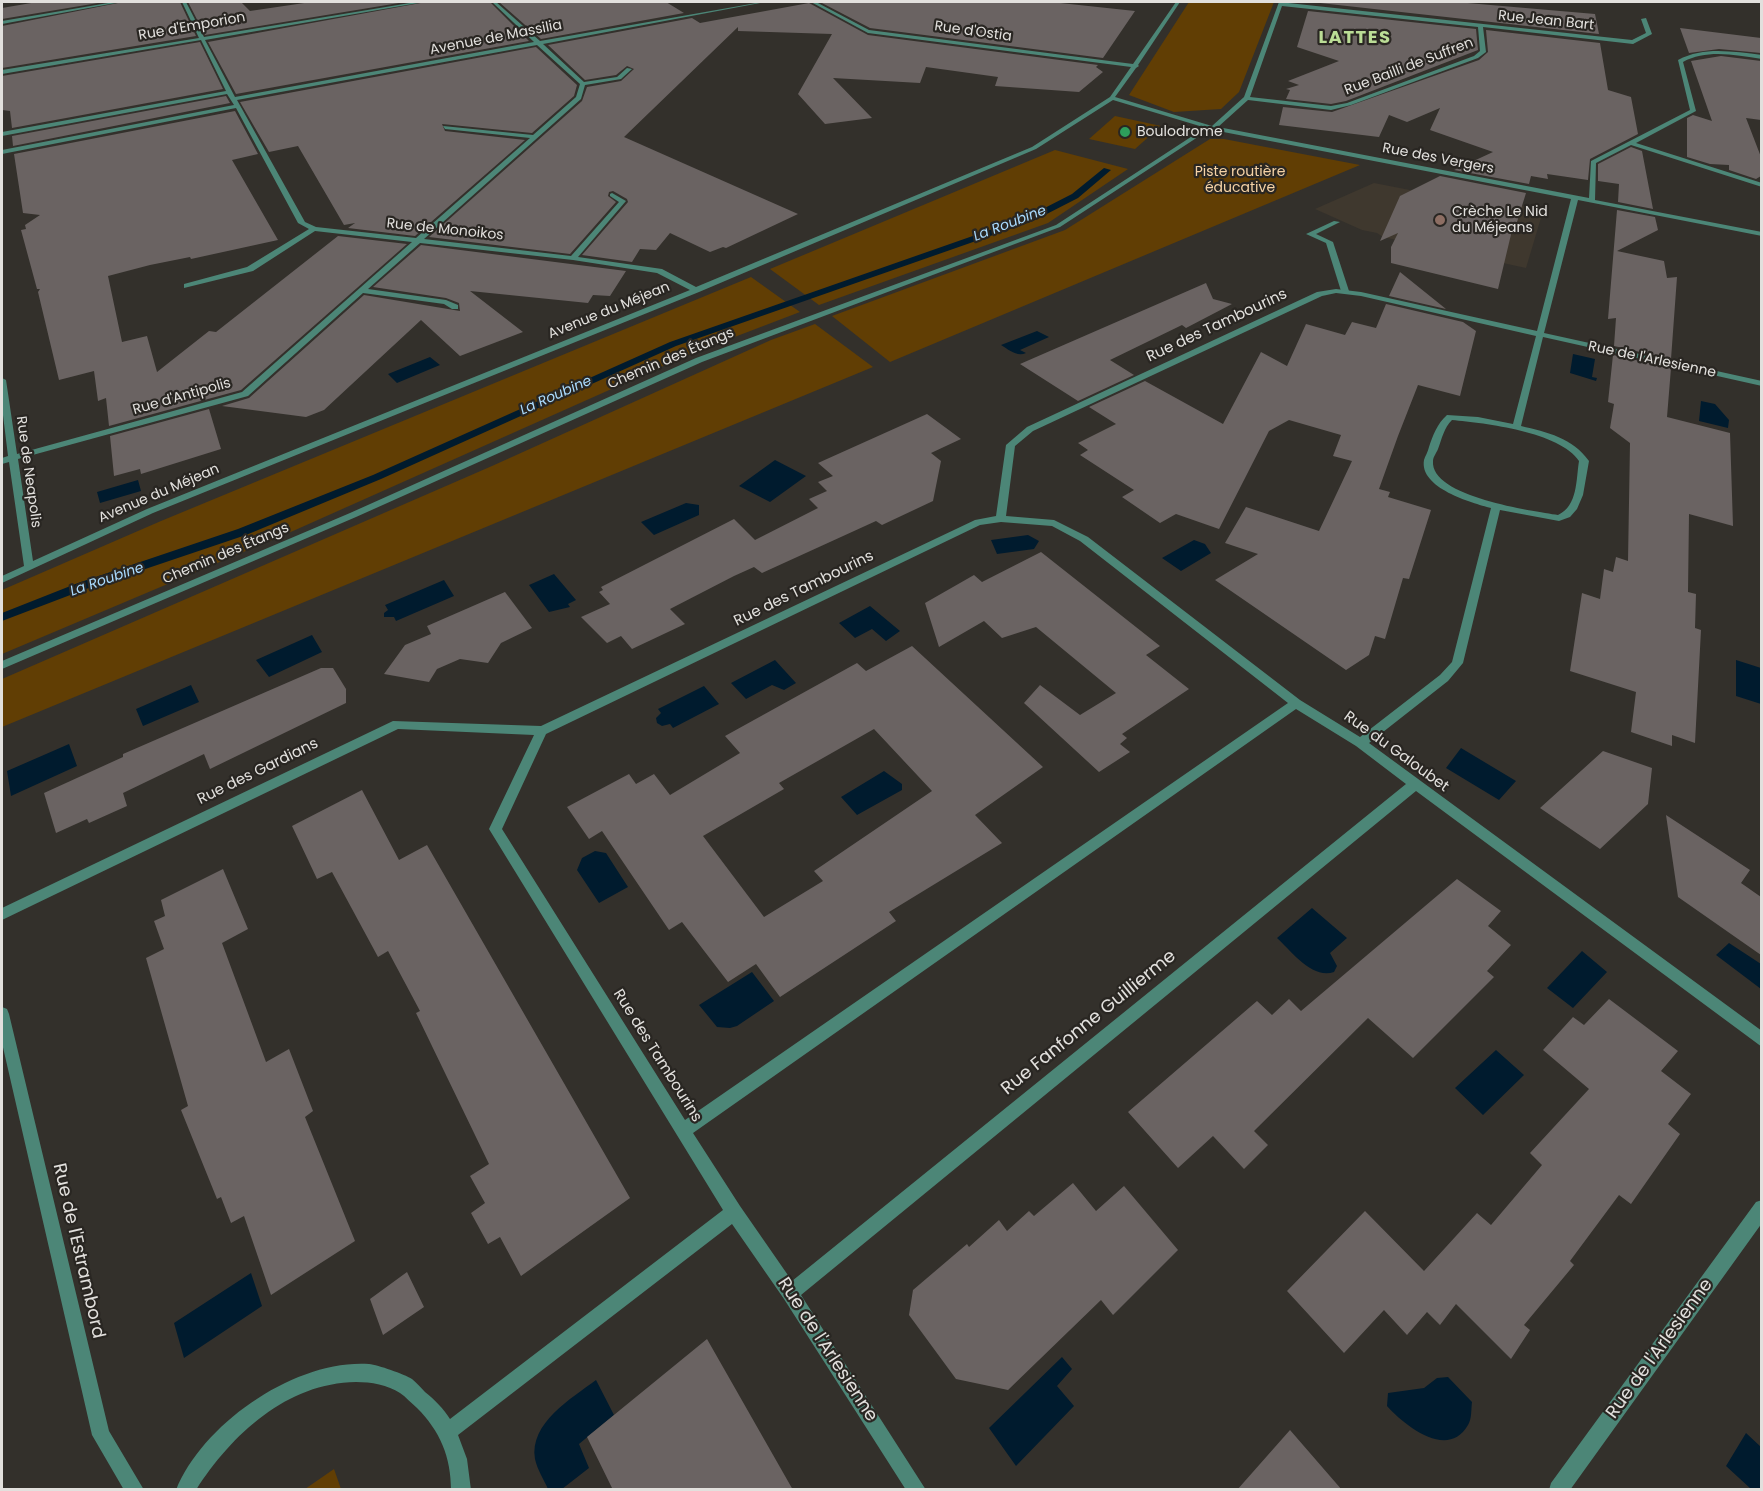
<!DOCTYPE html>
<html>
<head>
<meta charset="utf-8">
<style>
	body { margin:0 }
	#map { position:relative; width:1763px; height:1491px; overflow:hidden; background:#33302b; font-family:Poppins,sans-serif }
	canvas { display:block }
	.frame { position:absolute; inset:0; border:3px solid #e2e0dd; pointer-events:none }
</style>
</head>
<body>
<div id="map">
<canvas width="1763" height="1491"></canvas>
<div class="frame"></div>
</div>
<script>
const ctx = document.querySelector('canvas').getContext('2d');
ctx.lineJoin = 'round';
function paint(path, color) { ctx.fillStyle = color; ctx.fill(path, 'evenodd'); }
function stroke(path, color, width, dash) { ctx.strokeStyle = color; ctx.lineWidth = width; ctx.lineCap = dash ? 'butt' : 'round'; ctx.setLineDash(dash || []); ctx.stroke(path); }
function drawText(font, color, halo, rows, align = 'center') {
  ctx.font = font + ' Poppins,sans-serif'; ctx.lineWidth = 4.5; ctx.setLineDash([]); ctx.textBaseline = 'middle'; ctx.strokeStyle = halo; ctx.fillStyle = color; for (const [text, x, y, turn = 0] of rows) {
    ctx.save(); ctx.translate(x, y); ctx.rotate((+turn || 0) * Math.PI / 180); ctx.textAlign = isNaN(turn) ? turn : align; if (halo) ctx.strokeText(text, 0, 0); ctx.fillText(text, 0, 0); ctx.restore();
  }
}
const built = new Path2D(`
	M1374 183 1425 193 1480 194 1543 211 1526 268 1383 237 1377 233 1362 230 1315 209Z`);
const green = new Path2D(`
	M1189 2H1274L1239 92 1221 109 1174 112 1129 95Z
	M1115 116 1161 126 1135 149 1089 139Z
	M1210 139H1224L1360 165 890 362 832 316 1065 230Z
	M1055 150 1128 169 1048 223 819 305 770 269Z
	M751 277 800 312 690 354 293 531 2 654V590L161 521Z
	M815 324 873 367 2 727V679L492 466 771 340Z
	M334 1469 341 1489H305Z`);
const water = new Path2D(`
	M1037 331 1049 337 1020 350 1026 353C1017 357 1009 350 1001 345Z
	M1573 354 1595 359 1592 377 1597 378 1596 381 1570 373Z
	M430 357 440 365 397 383 388 374Z
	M1701 401 1715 404 1729 420 1728 428 1699 421Z
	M775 460 806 476 770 502 739 486Z
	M138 480 141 491 100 503 97 492Z
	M686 503 699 505V515L654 535 641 522Z
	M1028 535 1039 541 1034 549 997 554 991 540Z
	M1194 540 1205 544 1211 553 1181 571 1162 558Z
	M554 574 576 600 568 604 570 607 549 612 529 585Z
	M444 580 454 596 396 621 394 617H384V613L388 610 385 605Z
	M870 606 900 631 886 641 872 629 855 638 839 623Z
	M312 635 322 652 269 677 256 660Z
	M775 660 796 683 784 690 772 685 746 699 731 683Z
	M1736 660 1761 668V704L1736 696Z
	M191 685 199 702 143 726 136 709Z
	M704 686 719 704 673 728 670 724 662 726 657 723 656 718 661 713 658 709Z
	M69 744 77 766 11 796 7 771Z
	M1461 748 1516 781 1499 800 1446 768Z
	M884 771 902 784V790L857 815 841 797Z
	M595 851 606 853 628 887 599 903 577 870 582 858Z
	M1312 908 1347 938 1330 953 1337 966 1334 972C1313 980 1291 951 1277 938Z
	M1729 943 1761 964V989L1716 955Z
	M1582 951 1607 972 1573 1008 1547 988Z
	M752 972 774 1001 737 1026 730 1028 717 1027 699 1005Z
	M1496 1050 1524 1075 1483 1115 1455 1088Z
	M251 1273 262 1306 184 1358 174 1323Z
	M1062 1357 1072 1369 1057 1386 1074 1406 1016 1466 989 1428Z
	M1448 1377 1472 1402C1471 1409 1472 1419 1468 1425 1448 1460 1405 1426 1387 1406L1388 1393 1424 1388 1437 1378Z
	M596 1380 614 1415 579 1444 589 1468 562 1489H548C544 1480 537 1469 535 1459 529 1423 572 1398 596 1380Z
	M1746 1433 1761 1447V1489H1751L1726 1466Z`);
const stream = new Path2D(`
	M1104 168 1111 170 1078 198 1033 221 676 346 381 479 246 535 86 589 2 621V613L78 583 238 529 373 475 670 342 1027 217 1072 194Z`);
const building = new Path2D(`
	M37 2H104L2 19V8Z
	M123 2H180L196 36 2 68V26Z
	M188 2H241L250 11 311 2H405L205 35Z
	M426 2H490L529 41 236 94 208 42Z
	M499 2H666L684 13 541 39Z
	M820 2H1051L1135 11 1103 58 870 28Z
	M1311 2H1456L1595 14 1599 34Z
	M809 3 868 35 1098 65 1096 67 1103 72 1079 92 995 86 998 77 926 67 920 83 833 78 872 118 825 124 798 94 832 34 738 31V27L624 137 798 214 726 248 723 247 710 252 670 233 656 250 640 249 632 262 582 255 628 202 627 199 613 191 609 192 608 196 616 202 570 254 429 237 582 101 587 87 621 81 634 69 627 66 616 75 585 80 548 45 692 18 700 23Z
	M1308 11 1476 29 1478 50 1346 101 1331 104 1286 99 1290 90 1286 89 1299 85 1288 81 1339 61 1297 47Z
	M1680 28 1761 38V53L1719 49 1689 53Z
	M1486 30 1600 43 1608 90 1631 97 1638 134 1590 159 1588 180 1547 174 1548 179 1531 176 1529 184 1454 170 1493 152 1430 130 1440 108 1407 122 1389 115 1379 137 1279 125 1283 107 1332 112 1479 60 1488 52Z
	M200 42 223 89 12 128 10 111 2 110V76Z
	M536 47 577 85 574 96 532 133 442 124 445 131 525 140 415 236 348 228 355 223 344 225 298 146 269 152 240 102Z
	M1721 56 1761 61V120L1746 118 1761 157V176L1756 179 1729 170V165L1710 164 1687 157V118L1693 115 1712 121 1691 61Z
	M226 96 230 103 13 146 12 136Z
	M235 111 258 154 232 160 278 240 191 259 190 257 150 265 108 276 122 342 147 336 157 372 209 331 216 332 338 236 407 244 241 390 109 426 106 398 98 401 94 371 59 380 38 292 40 289H37L21 230 26 229 25 225 40 215 23 213 14 154Z
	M1631 147 1642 151 1653 209 1618 202 1619 184 1598 181V164Z
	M1440 176 1526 193 1517 222H1514L1498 289 1391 263V247L1398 233 1380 241 1400 196Z
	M1617 210 1655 217 1658 230 1617 251 1664 261 1667 278 1677 277 1671 359 1614 346 1616 318 1608 319Z
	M421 245 626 271 610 296 593 295 588 303 470 291 523 332 460 356 421 320 324 410 306 417 222 406 249 398 364 295 460 311 459 303 446 298 373 287Z
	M1400 272 1446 309 1389 296Z
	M1206 283 1213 299 1232 304 1186 328 1182 325 1110 360 1134 375 1078 401 1020 364Z
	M1386 304 1463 322 1476 331 1460 396 1418 385 1398 436 1379 489 1390 492 1388 497 1431 510 1409 579 1403 578 1385 639 1375 636 1369 655 1346 670 1215 580 1258 554 1225 543 1246 507 1319 531 1352 461 1333 456 1341 435 1289 420 1269 431 1219 529 1176 514 1160 523 1122 497 1134 490 1080 455 1088 450 1078 443 1116 424 1089 407 1145 381 1223 424 1261 352 1287 366 1306 324 1345 335 1352 322 1376 328Z
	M1613 355 1671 368 1667 417 1730 433 1733 526 1689 514 1688 592 1696 594 1695 628 1701 630 1695 743 1672 735V746L1631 732 1636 692 1570 671 1582 593 1600 599 1604 569 1613 572 1616 557 1628 561 1630 443 1610 428 1614 404 1608 402Z
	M209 409 221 449 141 474 140 469 114 476 110 436Z
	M927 414 961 439 931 453 941 461 933 501 882 525 876 521 762 573 754 567 734 576 670 609 685 624 632 649 621 636 607 643 581 617 610 604 599 592 603 590 601 587 734 519 755 540 818 508 809 499 827 491 818 482 833 476 818 463Z
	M1041 552 1160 646 1146 655 1189 689 1122 734 1127 738 1120 744 1130 752 1099 772 1024 703 1040 685 1080 715 1116 693 1036 627 1002 638 984 621 939 647 925 603 974 575 982 582Z
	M505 592 532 628 501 643 488 663 460 659 437 669 429 682 384 674 405 645 431 634 427 626Z
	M912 646 1043 767 975 815 1002 843 889 912 896 921 780 997 756 964 728 982 682 922 669 930 602 831 589 839 567 807 629 774 636 784 654 774 670 795 740 753 725 736 857 663 866 671ZM874 729 932 791 814 871 823 881 764 917 703 836 784 789 779 783Z
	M321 668H333L346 689V703L210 769 204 754 123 793 127 806 89 823 87 819 56 833 44 793 123 757V754Z
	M1603 751 1652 768 1648 804 1600 849 1540 808Z
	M362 790 399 860 427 845 630 1198 521 1276 500 1237 488 1244 471 1213 485 1203 470 1176 489 1164 416 1013 420 1011 388 951 378 957 332 872 317 879 292 826Z
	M1666 815 1750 870 1741 883 1761 897V955L1678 897Z
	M223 869 248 929 222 943 266 1062 289 1049 313 1111 305 1117 355 1241 271 1295 244 1216 231 1223 221 1197 217 1199 181 1110 188 1106 146 958 164 949 154 921 165 916 161 900Z
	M1457 879 1501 911 1488 926 1511 945 1487 971 1494 977 1413 1058 1368 1018 1254 1131 1268 1145 1244 1169 1213 1136 1178 1168 1128 1112 1257 1001 1272 1015 1289 999 1301 1011Z
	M1609 999 1678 1051 1661 1071 1691 1094 1668 1124 1680 1134 1631 1204 1619 1195 1570 1261 1574 1265 1524 1325 1530 1330 1511 1359 1456 1304 1440 1325 1427 1312 1407 1335 1384 1310 1344 1353 1287 1291 1365 1211 1424 1271 1477 1213 1491 1225 1542 1165 1530 1153 1589 1089 1543 1050 1573 1017 1584 1025Z
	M1073 1183 1096 1211 1124 1186 1178 1250 1113 1315 1101 1300 1008 1390 956 1379 909 1315 913 1290 967 1244 969 1247 999 1220 1007 1231 1029 1211 1034 1216Z
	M407 1272 424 1307 383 1335 370 1299Z
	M707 1339 793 1490H613L587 1437Z
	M1290 1430 1342 1490H1237Z`);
const lane = new Path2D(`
	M1213 126 1215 129 1201 135 1060 227 702 362 356 517 2 669V661L350 513 696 358 1056 225 1197 133Z
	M1334 221 1340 222 1316 234 1333 242 1349 291 1345 293 1341 291 1326 243 1306 234Z`);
const street = new Path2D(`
	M114 2H121L2 24V21Z
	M182 2H186L204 37 416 2H424L205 40 235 97 534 42 492 2H496L540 41 762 2 760 3 543 44 584 82 617 77 627 68 632 69 621 79 585 85 581 99 424 239 571 256 619 202 610 196V194L612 193 626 201 578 257 662 269 696 287 1032 147 1110 97 1131 67 868 33 811 2H816L869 30 1133 64 1176 2H1180L1138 65 1139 66 1136 68 1115 97 1212 126 1244 97 1279 2 1632 40 1646 33 1641 19 1646 18 1652 34 1633 44 1483 27 1486 52 1478 58 1351 105 1331 110 1248 100 1218 127 1589 198 1591 161 1690 110 1678 60C1705 46 1733 52 1762 55V59C1735 55 1707 49 1683 62L1696 111 1636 143 1762 183V187L1631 145 1596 163 1595 200 1762 232V236L1578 200 1544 333 1762 381V386L1543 337 1521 426C1547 432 1573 438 1589 461L1583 495 1577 509 1570 517 1559 521 1500 510 1463 663 1448 681 1369 743 1762 1031V1047L1416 791 801 1295 926 1490H906L784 1299 732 1224 458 1435 467 1459 471 1490H451C451 1457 440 1431 417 1408 411 1403 406 1397 400 1393 388 1385 371 1382 356 1382 287 1383 232 1434 196 1490H176C203 1423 296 1359 369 1364 378 1365 404 1374 412 1379 417 1383 421 1388 425 1392 435 1400 443 1408 450 1419L723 1210 489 829 534 735 398 729 2 920V908L393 721 541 726 975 520 996 516 1006 445 1027 427 1317 292 1336 289 1361 292 1537 331 1571 199 1213 130 1113 100 1036 149 699 292 153 513 2 583V576L24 566 9 462 2 464V458L8 456 2 407V378L6 380 17 454 242 392 412 242 315 231 253 271 184 288V284L247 267 309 229 298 223 236 108 2 154V150L234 105 227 94 2 136V132L226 91 201 40 2 74V70L199 38ZM1282 6 1478 27 1480 51 1474 56 1347 103 1331 106 1250 97ZM537 45 580 84 576 97 533 135 443 126 445 129 530 138 416 238 316 227 305 222 237 100ZM420 243 573 260 657 273 690 290 147 509 33 561 18 459 248 396 363 293 444 304 452 309H458V305L446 300 368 289ZM1336 293 1361 296 1536 336 1513 424 1478 417 1447 415C1437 424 1433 435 1429 447 1428 452 1425 456 1424 460 1419 488 1472 503 1491 508L1452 662 1440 675 1360 737 1300 700 1088 537 1054 520 1006 516 1015 446 1033 431 1322 296ZM1452 420C1485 423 1560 432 1579 461 1576 479 1578 506 1558 515 1533 511 1430 497 1433 461 1433 457 1437 452 1438 449 1442 438 1444 428 1452 420ZM1001 522 1052 526 1080 541 1288 703 685 1120 502 829 546 734 980 525ZM1296 709 1356 746 1406 784 792 1281 740 1206 693 1133Z
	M2 1007 7 1009 9 1014 109 1431 144 1490H124L92 1435 2 1043Z
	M1762 1200V1223L1570 1490H1549L1551 1483 1756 1202Z`);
const markers = [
	[1125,132,6,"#2e9e5b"],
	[1440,220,6,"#8d6e63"]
];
const farStreetnames = [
	["Rue Jean Bart",1546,21,6],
	["Rue d'Emporion",192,27,-10],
	["Rue d'Ostia",973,32,8],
	["Avenue de Massilia",496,38,-11],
	["Rue Bailli de Suffren",1409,67,-21],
	["Rue des Vergers",1438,159,11],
	["Rue de Monoikos",445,230,6],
	["Avenue du Méjean",609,311,-22],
	["Chemin des Étangs",671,359,-23],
	["Rue de l'Arlesienne",1652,360,12],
	["Rue d'Antipolis",182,397,-16],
	["Rue de Neapolis",28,472,82],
	["Avenue du Méjean",159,494,-23],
	["Chemin des Étangs",226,554,-23]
];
const farPoinames = [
	["Boulodrome",1137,132],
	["Crèche Le Nid",1452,212],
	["du Méjeans",1452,228]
];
const farParknames = [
	["Piste routière",1240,172],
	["éducative",1240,188]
];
const farWaternames = [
	["La Roubine",1010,224,-21],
	["La Roubine",556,396,-24],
	["La Roubine",107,580,-19]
];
const streetNames = [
	["Rue des Tambourins",1217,326,-25],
	["Rue des Tambourins",804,589,-26],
	["Rue du Galoubet",1396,752,36],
	["Rue des Gardians",258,772,-26],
	["Rue des Tambourins",657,1056,58]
];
const farDistrictnames = [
	["LATTES",1355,38]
];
const nearStreetnames = [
	["Rue Fanfonne Guillierme",1089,1023,-39],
	["Rue de l'Estrambord",78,1251,77],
	["Rue de l'Arlesienne",1660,1349,-54],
	["Rue de l'Arlesienne",827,1350,57]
];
paint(built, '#3f382e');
paint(green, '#613e04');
paint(water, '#001b2e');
paint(stream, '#001b2e');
paint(building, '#6a6362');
paint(lane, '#4c8677');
paint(street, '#4c8677');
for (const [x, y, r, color] of markers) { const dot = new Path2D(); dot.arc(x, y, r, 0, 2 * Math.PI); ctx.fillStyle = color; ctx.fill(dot); stroke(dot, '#292622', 2); }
drawText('14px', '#e2e0dd', '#292622', farStreetnames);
drawText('14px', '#e2e0dd', '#292622', farPoinames, 'left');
drawText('14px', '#f6d3a6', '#292622', farParknames);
drawText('italic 14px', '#aadbfe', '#292622', farWaternames);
drawText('15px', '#e2e0dd', '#292622', streetNames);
ctx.letterSpacing = '1.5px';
drawText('bold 18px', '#bbdd96', '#292622', farDistrictnames);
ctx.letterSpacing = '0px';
drawText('18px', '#e2e0dd', '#292622', nearStreetnames);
</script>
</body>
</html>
